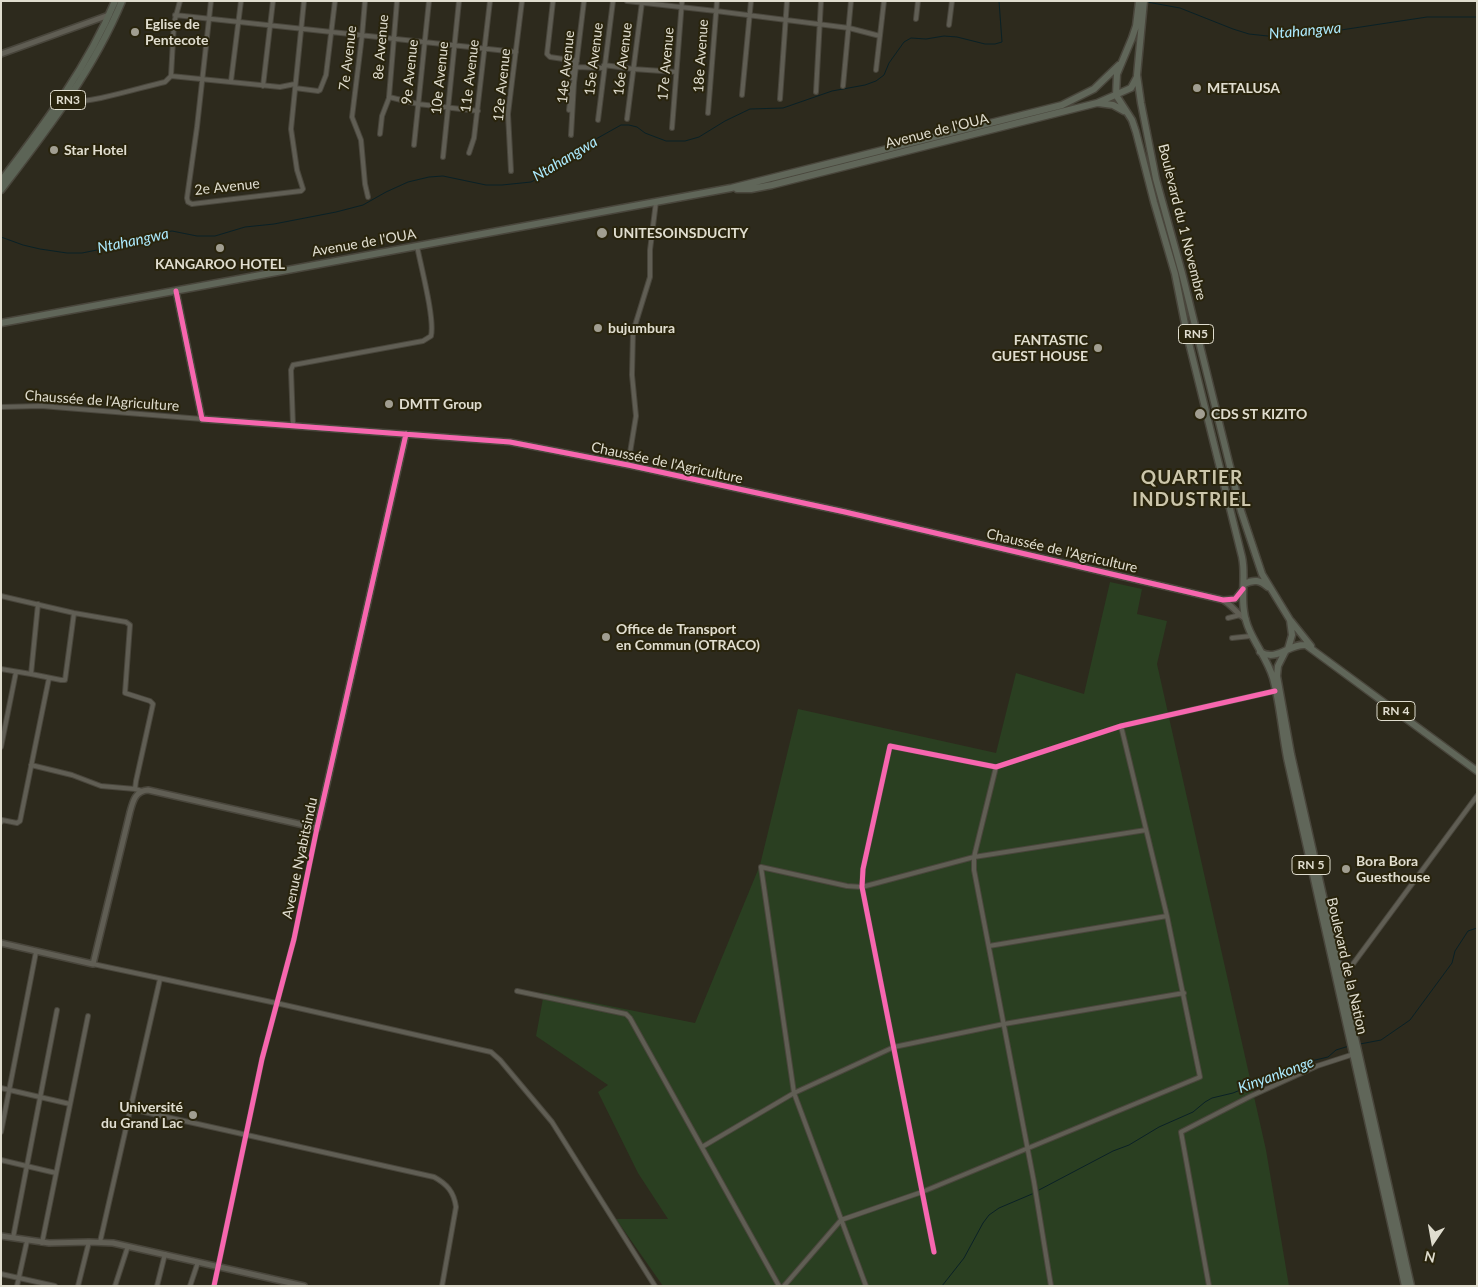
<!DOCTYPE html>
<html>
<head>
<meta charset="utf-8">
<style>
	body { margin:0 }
	#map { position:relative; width:1478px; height:1287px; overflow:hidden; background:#2d2a1d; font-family:Lato,sans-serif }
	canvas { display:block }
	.frame { position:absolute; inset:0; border:2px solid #e0ddcf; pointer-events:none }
	.north { position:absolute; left:1408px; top:1217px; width:50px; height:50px; -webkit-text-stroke:4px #29240d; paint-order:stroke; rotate:192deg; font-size:14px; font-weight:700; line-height:20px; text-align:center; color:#e0ddcf }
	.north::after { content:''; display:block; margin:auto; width:18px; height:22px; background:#e0ddcf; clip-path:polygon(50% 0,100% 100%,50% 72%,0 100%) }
</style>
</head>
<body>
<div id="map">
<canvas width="1478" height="1287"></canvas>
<div class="frame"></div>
<div class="north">N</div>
</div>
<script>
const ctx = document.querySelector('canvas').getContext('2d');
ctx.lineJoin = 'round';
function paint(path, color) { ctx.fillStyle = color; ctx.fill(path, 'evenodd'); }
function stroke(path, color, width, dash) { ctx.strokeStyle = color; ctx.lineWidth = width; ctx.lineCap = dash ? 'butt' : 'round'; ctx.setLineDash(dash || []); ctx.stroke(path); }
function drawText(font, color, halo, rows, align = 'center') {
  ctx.font = font + ' Lato,sans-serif'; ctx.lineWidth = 4; ctx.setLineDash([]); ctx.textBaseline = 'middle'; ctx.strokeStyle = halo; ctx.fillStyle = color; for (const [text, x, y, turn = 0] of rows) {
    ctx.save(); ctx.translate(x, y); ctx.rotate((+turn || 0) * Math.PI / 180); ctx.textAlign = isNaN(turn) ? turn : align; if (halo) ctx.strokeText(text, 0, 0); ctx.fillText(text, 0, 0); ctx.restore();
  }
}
const green = new Path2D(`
	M1110 582 1142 589 1137 614 1167 621 1157 664 1266 1150 1289 1286H663L616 1219H668L638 1173 598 1092 608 1085 536 1036 544 993 695 1023 760 865 798 709 996 753 1016 673 1084 694Z`);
const stream = new Path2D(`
	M1147 2 1180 8 1233 29 1249 34 1277 37 1321 33 1427 17H1477
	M1 237 23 245 40 249 67 253H82L102 249 153 234 172 231 197 236H215L245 227 274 224 336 212 363 205 386 192 408 182 429 177 443 176 486 185H502L531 182 543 176 596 139 621 125H629L637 127 645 133 666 141H685L699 137 725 121 750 109 783 108 832 91 865 85 876 81 884 75 889 63 904 42 911 38 926 39 944 36 957 37 985 44H995L1002 42 999 1
	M1360 1044 1381 1040 1410 1020 1452 963 1455 951 1468 931 1477 928
	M1039 1190 1113 1151 1129 1145 1159 1127 1193 1112 1205 1102 1212 1098 1233 1093 1311 1061 1328 1057 1336 1050 1349 1046
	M942 1286 964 1258 983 1223 989 1215 999 1208 1032 1194`);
const minor = new Path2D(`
	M211 1 197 127 187 198 188 202 192 204 301 191 303 189 297 170 291 129 304 1
	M365 1 362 36 352 117 361 140 365 184 368 197
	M397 1 389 97 418 104 478 111
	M553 1 547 54 550 57 577 61
	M627 1 716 11 849 28 880 36
	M175 15 516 52
	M916 19 918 1
	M949 25 952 1
	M604 65 633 69 676 72
	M576 67 604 68
	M876 70 884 1
	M171 76 174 23 180 1
	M572 78 574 60
	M231 81 241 1
	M263 86 273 1
	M843 86 851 1
	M295 88 318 91 320 90 326 75 335 1
	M816 92 821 1
	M742 95 751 1
	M780 99 787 1
	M66 102C93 103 138 88 165 82L171 76 280 87 295 84
	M569 110 572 85
	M708 113 717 1
	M627 119 642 2
	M598 120 613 1
	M672 128 682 1
	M380 134 382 116 389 98
	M571 135 574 83 584 1
	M414 145 429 1
	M469 153 474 138 490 1
	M443 157 459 1
	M511 171 508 114 522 1
	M1 407 41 406 202 419
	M293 425 291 370 293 365 423 341 431 336C435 319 421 267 417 246
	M628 465 636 416 632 375 633 332 650 277V250L656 202
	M1 596 74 613 126 622 130 625 125 693 150 701 153 704 136 781 135 789 142 791
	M1228 618 1240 615
	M1232 638 1251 636
	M1 669 31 674 38 604
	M31 674 61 680H65L74 613
	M1 747 16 672
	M31 765 72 775 101 786 135 789
	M996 767 974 857V870L1034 1182 1051 1286
	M1 822 2 820 17 823 20 821 49 678
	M989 946 1167 916
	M93 964 276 1003 491 1052 500 1060 552 1122 655 1286
	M1340 974 1350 968 1477 796
	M517 991 626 1014 630 1018 779 1286
	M1 1088 70 1104
	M131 1109 434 1177C447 1184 454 1192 456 1207L442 1286
	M1 1132 36 952
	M702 1147 794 1093 894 1047 1004 1024 1184 993
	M1 1160 56 1173
	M13 1238 57 1010
	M100 1242 160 979
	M42 1243 88 1016
	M934 1252 862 887 863 869 890 746 996 767 1121 726 1275 691
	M1 1274 55 1286
	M17 1286 27 1241
	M78 1286 89 1242
	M115 1286 128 1246
	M157 1286 165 1254
	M190 1286 198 1262
	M214 1286 262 1059 294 939 317 828
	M784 1286 841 1220 922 1192 1200 1077 1167 916 1121 726
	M866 1286 794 1093 761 867 847 886 862 887 974 857 1146 830
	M1209 1286 1181 1132 1251 1096 1317 1066 1354 1054`);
const tertiary = new Path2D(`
	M1 54 109 15
	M176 291 202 419 510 442 628 465 845 512 1223 600 1235 599 1243 589
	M1223 600C1232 605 1237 614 1246 619
	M1 943 93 964 130 812C133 801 135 791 148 790L317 828 406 434
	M1 1236 49 1243 89 1242 113 1243 304 1286`);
const primary = new Path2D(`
	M1139 1 1136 26 1132 38 1117 74 1116 95 1132 120 1136 132 1154 202 1175 274 1188 339 1242 557C1246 575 1241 593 1244 611 1247 636 1266 654 1273 678 1280 704 1282 732 1287 758L1405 1286
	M1144 1 1137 75 1141 103 1156 179 1182 273 1241 511 1262 574 1290 620 1292 635 1288 649
	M1098 103 1113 105 1124 111
	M737 189H751L772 185 1097 103 1131 88 1137 77
	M1 323 731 188 1062 105 1094 89 1119 65
	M1244 584C1254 579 1260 580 1268 587
	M1291 621 1311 646
	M1260 652C1278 662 1289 643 1306 645L1477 771
	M1285 652 1278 666 1277 676 1291 754 1411 1286`);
const trunk = new Path2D(`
	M1 181C45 123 87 68 115 1
	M1 190C47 130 93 71 122 1`);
const cycleway = new Path2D(`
	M176 291 202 419 510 442 628 465 845 512 1223 600 1235 599 1243 589
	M934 1252 862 887 863 869 890 746 996 767 1121 726 1275 691
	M214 1286 262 1059 294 939 317 828 406 434`);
const markers = [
	[135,32,5,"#a19e91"],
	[1197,88,5,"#a19e91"],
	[54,150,5,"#a19e91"],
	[602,233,6,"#a19e91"],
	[220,248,5,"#a19e91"],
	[598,328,5,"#a19e91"],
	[1098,348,5,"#a19e91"],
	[389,404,5,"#a19e91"],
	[1200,414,6,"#a19e91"],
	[606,637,5,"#a19e91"],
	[1346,869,5,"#a19e91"],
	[193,1115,5,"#a19e91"]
];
const shields = [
	[68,100,35],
	[1196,334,35],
	[1396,711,38],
	[1311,865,38]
];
const shieldNames = [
	["RN3",68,100],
	["RN5",1196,334],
	["RN 4",1396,711],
	["RN 5",1311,865]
];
const poiNames = [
	["Eglise de",145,24],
	["Pentecote",145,40],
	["METALUSA",1207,88],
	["Star Hotel",64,150],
	["UNITESOINSDUCITY",613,233],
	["KANGAROO HOTEL",220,264,"center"],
	["bujumbura",608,328],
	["FANTASTIC",1088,340,"right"],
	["GUEST HOUSE",1088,356,"right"],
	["DMTT Group",399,404],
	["CDS ST KIZITO",1211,414],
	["Office de Transport",616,629],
	["en Commun (OTRACO)",616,645],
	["Bora Bora",1356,861],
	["Guesthouse",1356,877],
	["Université",183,1107,"right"],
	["du Grand Lac",183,1123,"right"]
];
const streetNames = [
	["8e Avenue",381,47,-85],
	["18e Avenue",701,56,-86],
	["7e Avenue",348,58,-83],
	["15e Avenue",594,59,-83],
	["16e Avenue",623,59,-83],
	["17e Avenue",666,64,-85],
	["14e Avenue",566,67,-84],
	["9e Avenue",410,72,-84],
	["11e Avenue",470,76,-83],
	["10e Avenue",440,78,-84],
	["12e Avenue",502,85,-84],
	["Avenue de l'OUA",937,131,-14],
	["2e Avenue",227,187,-6],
	["Boulevard du 1 Novembre",1182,222,76],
	["Avenue de l'OUA",364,243,-10],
	["Chaussée de l'Agriculture",102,401,4],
	["Chaussée de l'Agriculture",667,463,12],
	["Chaussée de l'Agriculture",1062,551,13],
	["Avenue Nyabitsindu",300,858,-78],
	["Boulevard de la Nation",1347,966,77]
];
const waterNames = [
	["Ntahangwa",1305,31,-5],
	["Ntahangwa",565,159,-31],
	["Ntahangwa",133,241,-12],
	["Kinyankonge",1276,1075,-20]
];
const districtNames = [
	["QUARTIER",1192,478],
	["INDUSTRIEL",1192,500]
];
paint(green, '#2a3f21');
stroke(stream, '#0a2126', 1);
stroke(minor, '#49463c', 6);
stroke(tertiary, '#49463c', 8);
stroke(primary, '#49463c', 9);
stroke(trunk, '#49463c', 9);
stroke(minor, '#605e54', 4);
stroke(tertiary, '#605e54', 5);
stroke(primary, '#606659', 6);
stroke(trunk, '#5c6456', 6);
stroke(cycleway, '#f766af', 5);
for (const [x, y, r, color] of markers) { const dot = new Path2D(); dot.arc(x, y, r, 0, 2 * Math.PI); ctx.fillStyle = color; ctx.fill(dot); stroke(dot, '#29240d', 2); }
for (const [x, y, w] of shields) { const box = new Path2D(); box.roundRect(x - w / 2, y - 9.5, w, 19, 4); ctx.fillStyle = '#29240d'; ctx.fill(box); stroke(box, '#e0ddcf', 1); }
drawText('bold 12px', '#e0ddcf', null, shieldNames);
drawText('bold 14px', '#e0ddcf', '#29240d', poiNames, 'left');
drawText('14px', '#e0ddcf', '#29240d', streetNames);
drawText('italic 15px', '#aceafd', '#29240d', waterNames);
ctx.letterSpacing = '1px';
drawText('bold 19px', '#ccc6ab', '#29240d', districtNames);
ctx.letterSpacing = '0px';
</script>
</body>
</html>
